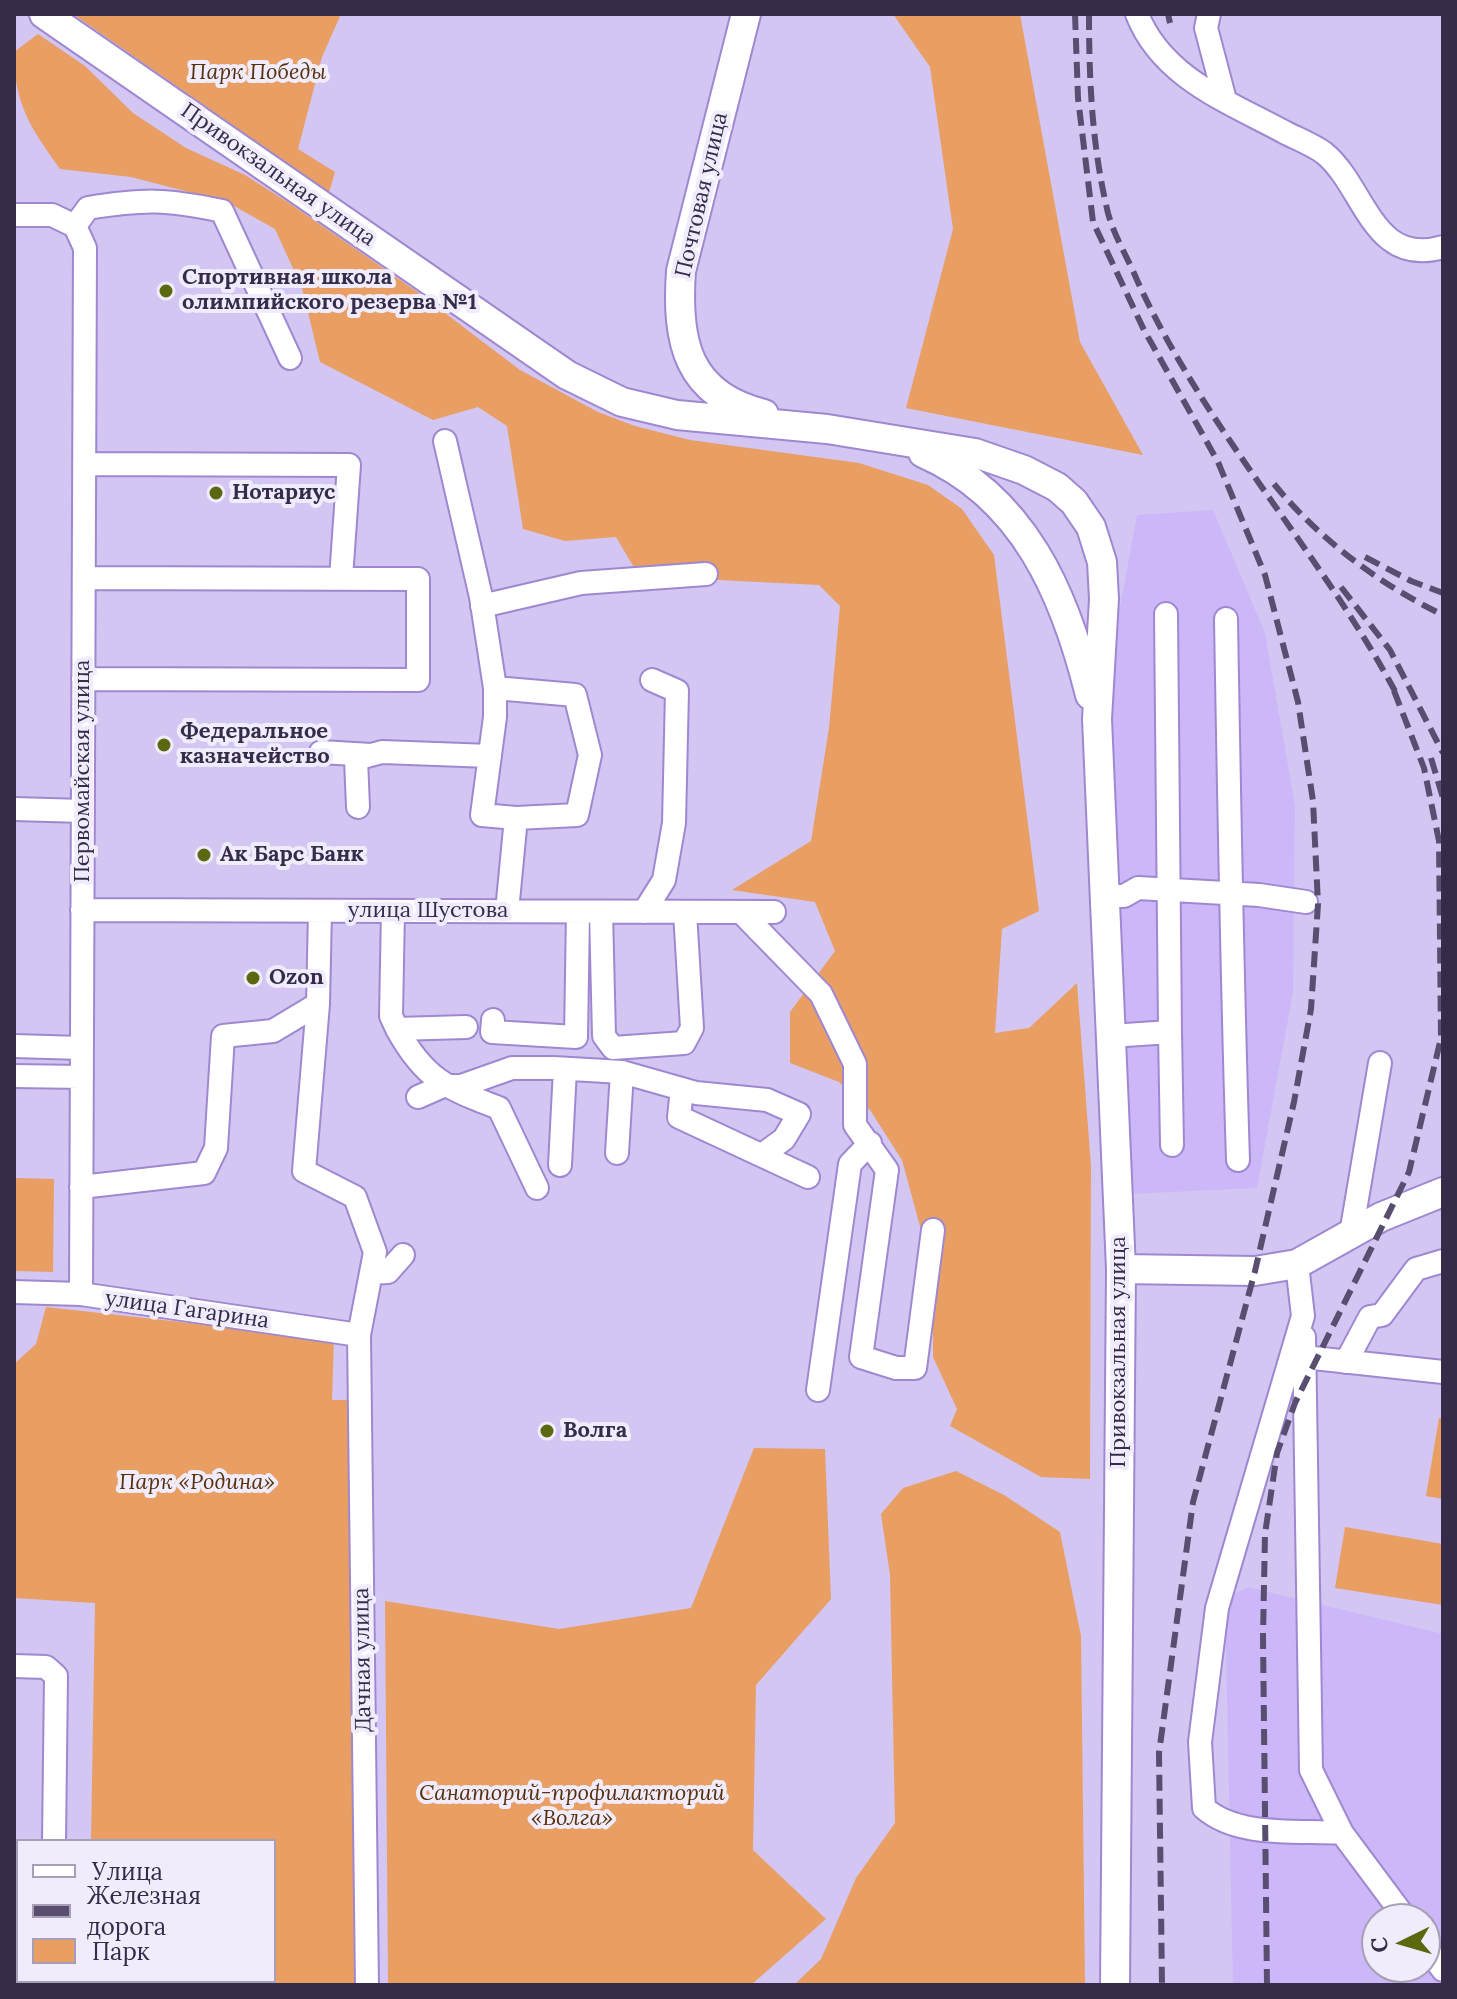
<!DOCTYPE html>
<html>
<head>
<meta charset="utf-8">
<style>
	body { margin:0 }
	#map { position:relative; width:1457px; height:1999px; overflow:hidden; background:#d3c6f3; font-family:Lora,serif }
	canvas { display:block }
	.frame { position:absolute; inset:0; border:16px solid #362c4a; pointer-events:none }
	.legend { position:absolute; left:16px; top:1839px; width:260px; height:144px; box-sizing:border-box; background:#f0ecfc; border:2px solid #a69fb5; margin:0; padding:10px 14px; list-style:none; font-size:24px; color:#362c4a }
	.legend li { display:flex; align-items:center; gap:16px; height:40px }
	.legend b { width:40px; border:2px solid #a69fb5 }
	.north { position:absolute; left:1361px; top:1903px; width:80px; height:80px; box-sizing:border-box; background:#f0ecfc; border:2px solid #a69fb5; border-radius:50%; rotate:265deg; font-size:22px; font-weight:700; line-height:32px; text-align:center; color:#362c4a }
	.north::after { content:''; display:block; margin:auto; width:28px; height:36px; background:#5b6810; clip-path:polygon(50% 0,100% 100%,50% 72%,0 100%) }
</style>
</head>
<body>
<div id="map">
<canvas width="1457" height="1999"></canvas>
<div class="frame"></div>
<ul class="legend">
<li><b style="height:10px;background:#fff"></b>Улица</li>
<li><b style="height:10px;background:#594e70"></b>Железная дорога</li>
<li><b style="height:22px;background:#e99e63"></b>Парк</li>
</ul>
<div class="north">С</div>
</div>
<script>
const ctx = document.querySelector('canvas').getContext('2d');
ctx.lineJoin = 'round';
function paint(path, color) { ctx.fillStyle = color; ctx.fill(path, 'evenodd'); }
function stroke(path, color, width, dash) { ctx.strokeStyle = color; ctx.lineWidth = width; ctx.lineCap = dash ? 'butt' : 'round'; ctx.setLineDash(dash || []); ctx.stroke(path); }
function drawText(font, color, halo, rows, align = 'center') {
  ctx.font = font + ' Lora,serif'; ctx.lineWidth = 8; ctx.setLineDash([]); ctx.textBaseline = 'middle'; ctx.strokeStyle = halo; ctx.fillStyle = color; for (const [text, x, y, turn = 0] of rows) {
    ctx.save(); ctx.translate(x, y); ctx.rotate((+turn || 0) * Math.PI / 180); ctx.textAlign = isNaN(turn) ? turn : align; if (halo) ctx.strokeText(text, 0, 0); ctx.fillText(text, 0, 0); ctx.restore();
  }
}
const built = new Path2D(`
	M1213 510 1265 633 1295 806 1293 992 1257 1188 1128 1194 1109 666 1137 515Z
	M1248 1587 1443 1634V1985H1233L1225 1599ZM1377 1919H1425V1967H1377Z`);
const green = new Path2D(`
	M73 14H341L322 57 298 149 335 172 328 196 303 174Z
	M893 14H1020L1080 342 1143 455 906 408 953 229 930 67Z
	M38 34 85 66 133 113 186 148 245 175 289 203 416 291 520 370 598 412 635 426 690 440 859 463 928 485 962 509 994 555 1039 911 1002 929 995 1033 1029 1028 1077 983 1091 1166 1090 1479 1041 1477 950 1426 957 1409 933 1357V1274L902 1160 870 1110 839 1082 790 1063V1012L835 951 815 902 732 890 811 841 829 728 840 606 819 585 639 576 616 537 565 541 523 529 507 426 478 407 433 420 320 362 302 288 275 229 227 202 131 177 60 169C31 128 14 105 14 52Z
	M14 1178 54 1179 53 1272 14 1271Z
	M46 1307 334 1339 332 1400H355L356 1985H101L97 1981H274V1841H91L95 1603 14 1598V1364L36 1344Z
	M1439 1418 1443 1419V1499L1426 1496Z
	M754 1448 825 1449 831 1599 756 1685 753 1850 826 1919 751 1985H388L385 1601 559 1629 691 1608Z
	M956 1471 1004 1495 1060 1532 1081 1636 1085 1985H794L821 1959 856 1878 895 1823 890 1575 881 1514 903 1488Z
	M1345 1527 1443 1544V1605L1335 1588Z`);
const minor = new Path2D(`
	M1137 14C1162 78 1229 102 1286 133 1298 139 1313 145 1324 153 1365 186 1372 268 1443 247
	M1209 14 1206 28 1225 100
	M14 215H52L75 226 85 248 81 1294
	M75 226 88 208C144 199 166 199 222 211L290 358
	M445 441 481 597 495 688
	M84 464 349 465 341 578
	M482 606 581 583 706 574
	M1226 619C1229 799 1232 979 1238 1160
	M83 679 418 680V579L84 578
	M321 752 371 755
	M358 807 356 759 382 752 490 756
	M14 809 83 811
	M1105 896H1124L1138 888 1259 895 1306 902
	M82 910 774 912
	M393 911 391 1016 397 1029 466 1027
	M507 911 516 818 577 815 590 755 575 695 495 688V717L482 815 516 818
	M601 912 604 1036 613 1048 684 1043 692 1028 685 912
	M644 912 664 880 674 823 677 691 652 680
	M741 912 821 994 855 1064V1125L887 1170 861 1357 896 1368H915L933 1230
	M318 1004 304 1171 355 1197 375 1252 359 1335 367 1985
	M493 1020 492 1032 576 1037 578 912
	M397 1029C425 1080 447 1088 499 1108L537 1188
	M1170 1032 1172 1145
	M1111 1036 1170 1032 1166 614
	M14 1046 82 1048
	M14 1076 82 1077
	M682 1089 679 1117 808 1177
	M418 1097 443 1086H461L512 1068H554L622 1072 696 1093 767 1100 799 1114 784 1139 762 1155
	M617 1153 622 1072
	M560 1165 565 1069
	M81 1187 204 1173 216 1148 223 1036 273 1031 318 1004 320 911
	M1351 1234 1380 1063
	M1297 1264 1303 1316 1217 1608 1200 1742 1204 1808C1238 1838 1298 1830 1342 1833L1406 1919
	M371 1273 388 1272 403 1255
	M14 1292 81 1294 359 1335
	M1304 1337 1311 1770 1342 1833
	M1304 1357 1443 1372
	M1346 1362 1370 1317 1382 1315 1416 1269 1443 1261
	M818 1390 850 1164 870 1143
	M14 1666 46 1667 56 1676 54 1841
	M1425 1946 1443 1970
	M14 1985H23
	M36 1985 46 1981`);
const major = new Path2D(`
	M44 14 567 375 622 402 677 415 827 429 975 453 1024 470 1057 487 1074 502 1091 527 1102 562 1104 599 1097 719 1121 1269 1115 1985
	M746 14 681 271C676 342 687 395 764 414
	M923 453C1024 497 1065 594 1090 695
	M1121 1269 1255 1271 1297 1264 1381 1217 1443 1192`);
const rail = new Path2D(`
	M1075 14 1078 98 1093 222 1144 330 1218 462 1265 575 1298 702 1313 801 1318 904 1311 1009 1294 1102 1255 1271 1193 1502 1159 1753 1162 1985
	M1089 14C1089 81 1092 147 1108 213 1114 236 1128 258 1137 280 1204 428 1318 549 1395 691
	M1168 14 1170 23
	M1274 484C1319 539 1379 584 1443 615
	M1365 557 1411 581 1443 593
	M1341 587 1390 650 1443 753
	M1431 758 1443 798
	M1267 1985 1263 1637 1265 1534 1277 1453 1295 1403 1409 1172 1441 1038 1439 841 1424 768 1391 683`);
const markers = [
	[166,291,8,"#5b6810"],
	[216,493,8,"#5b6810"],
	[164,745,8,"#5b6810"],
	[204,855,8,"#5b6810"],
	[253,978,8,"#5b6810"],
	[547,1431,8,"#5b6810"]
];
const parkNames = [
	["Парк Победы",258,73],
	["Парк «Родина»",197,1483],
	["Санаторий-профилакторий",572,1794],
	["«Волга»",572,1819]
];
const streetNames = [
	["Привокзальная улица",278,175,35],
	["Почтовая улица",702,195,-77],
	["Первомайская улица",83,771,-90],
	["улица Шустова",428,911],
	["улица Гагарина",187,1310,8],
	["Привокзальная улица",1119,1352,-90],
	["Дачная улица",363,1660,-91]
];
const poiNames = [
	["Спортивная школа",182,278],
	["олимпийского резерва №1",182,303],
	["Нотариус",232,493],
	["Федеральное",180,732],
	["казначейство",180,757],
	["Ак Барс Банк",220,855],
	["Ozon",269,978],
	["Волга",563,1431]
];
paint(built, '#ccb7f9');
paint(green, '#e99e63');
stroke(minor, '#9f88d0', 26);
stroke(major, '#9f88d0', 32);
stroke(minor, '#fff', 22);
stroke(major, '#fff', 28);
stroke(rail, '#594e70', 6, [16, 8]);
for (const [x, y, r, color] of markers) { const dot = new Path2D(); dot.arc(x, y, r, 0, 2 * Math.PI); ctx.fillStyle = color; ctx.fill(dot); stroke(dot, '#f0ecfc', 3); }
drawText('italic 22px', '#57300d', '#f0ecfc', parkNames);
drawText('22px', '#362c4a', '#f0ecfc', streetNames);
drawText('bold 22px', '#362c4a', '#f0ecfc', poiNames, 'left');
</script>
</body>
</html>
